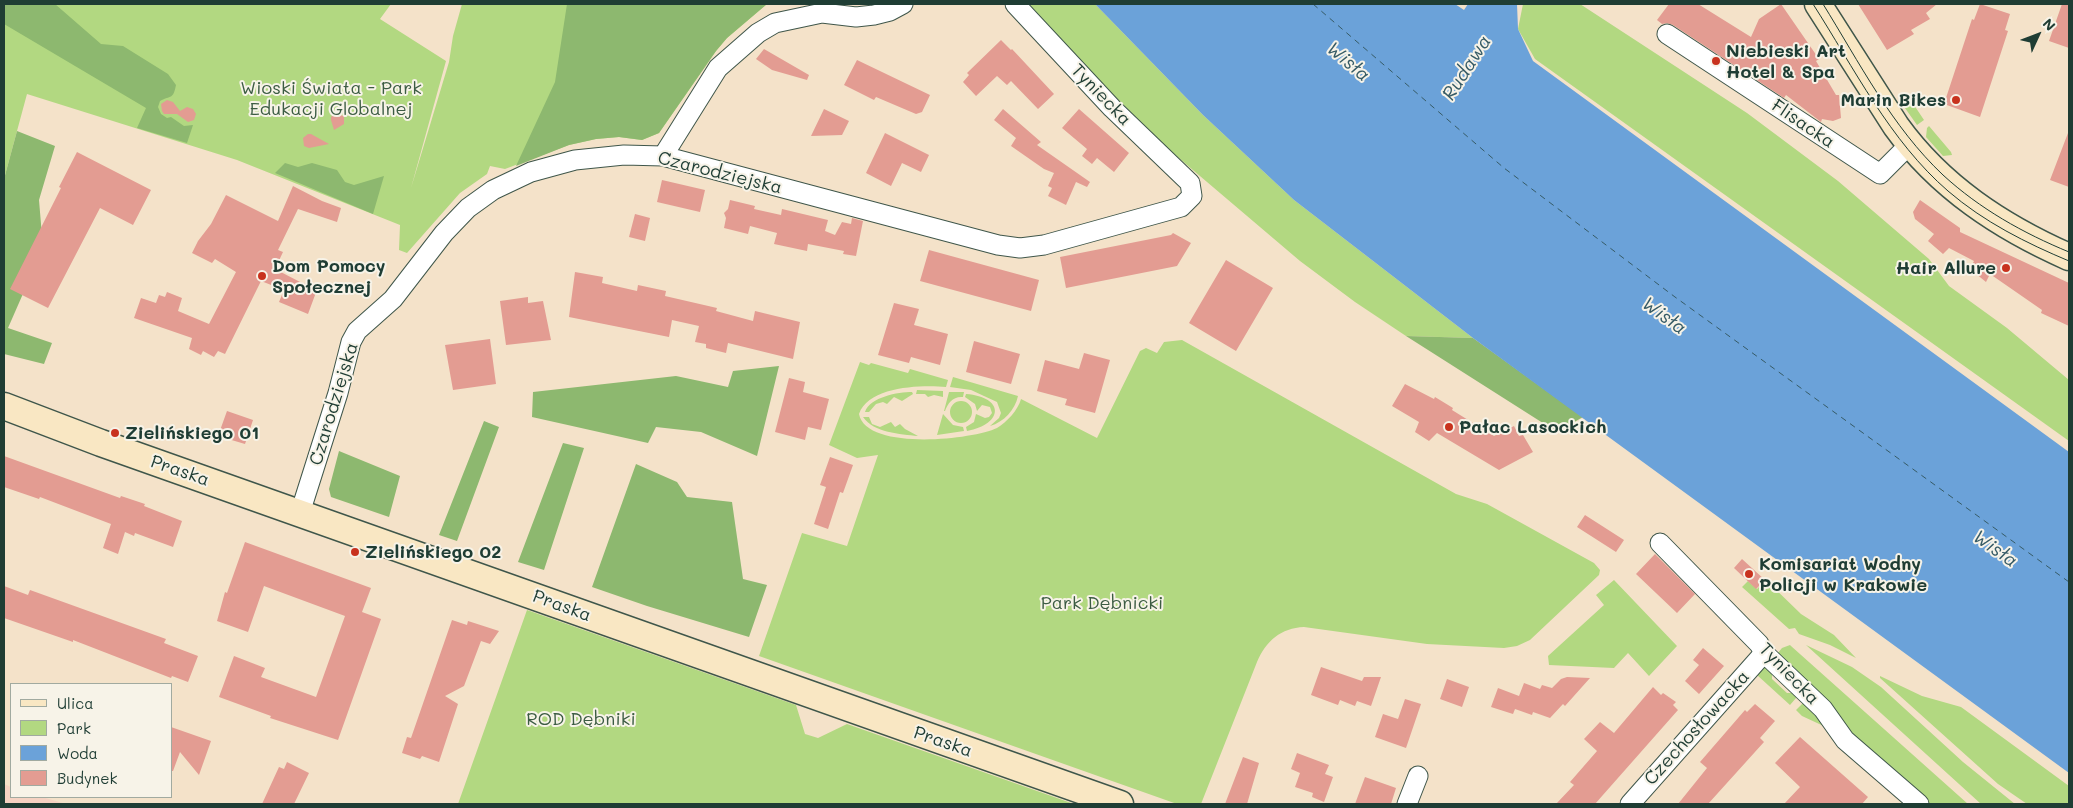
<!DOCTYPE html>
<html>
<head>
<meta charset="utf-8">
<style>
	body { margin:0 }
	#map { position:relative; width:2073px; height:808px; overflow:hidden; background:#f4e2c9; font-family:Mali,sans-serif }
	canvas { display:block }
	.frame { position:absolute; inset:0; border:5px solid #1f3d34; pointer-events:none }
	.legend { position:absolute; left:10px; top:683px; width:162px; height:115px; box-sizing:border-box; background:#f7f3e8; border:1px solid #a1aaa0; margin:0; padding:6px 9px; list-style:none; font-size:15px; color:#1f3d34 }
	.legend li { display:flex; align-items:center; gap:10px; height:25px }
	.legend b { width:25px; border:1px solid #a1aaa0 }
	.north { position:absolute; left:2013px; top:10px; width:50px; height:50px; -webkit-text-stroke:4px #f7f3e8; paint-order:stroke; rotate:47deg; font-size:14px; font-weight:700; line-height:20px; text-align:center; color:#1f3d34 }
	.north::after { content:''; display:block; margin:auto; width:18px; height:22px; background:#1f3d34; clip-path:polygon(50% 0,100% 100%,50% 72%,0 100%) }
</style>
</head>
<body>
<div id="map">
<canvas width="2073" height="808"></canvas>
<div class="frame"></div>
<ul class="legend">
<li><b style="height:6px;background:#f9e7c3"></b>Ulica</li>
<li><b style="height:14px;background:#b2d881"></b>Park</li>
<li><b style="height:14px;background:#6ba2d9"></b>Woda</li>
<li><b style="height:14px;background:#e39c92"></b>Budynek</li>
</ul>
<div class="north">N</div>
</div>
<script>
const ctx = document.querySelector('canvas').getContext('2d');
ctx.lineJoin = 'round';
function paint(path, color) { ctx.fillStyle = color; ctx.fill(path, 'evenodd'); }
function stroke(path, color, width, dash) { ctx.strokeStyle = color; ctx.lineWidth = width; ctx.lineCap = dash ? 'butt' : 'round'; ctx.setLineDash(dash || []); ctx.stroke(path); }
function drawText(font, color, halo, rows, align = 'center') {
  ctx.font = font + ' Mali,sans-serif'; ctx.lineWidth = 4; ctx.setLineDash([]); ctx.textBaseline = 'middle'; ctx.strokeStyle = halo; ctx.fillStyle = color; for (const [text, x, y, turn = 0] of rows) {
    ctx.save(); ctx.translate(x, y); ctx.rotate((+turn || 0) * Math.PI / 180); ctx.textAlign = isNaN(turn) ? turn : align; if (halo) ctx.strokeText(text, 0, 0); ctx.fillText(text, 0, 0); ctx.restore();
  }
}
const built = new Path2D(`
	M4 784 11 787V797H42L66 804H4Z`);
const green = new Path2D(`
	M4 4H391L380 19 446 61 411 188 449 62 453 36 462 4H767L727 38 716 51 659 133 642 140 619 137 596 139 569 145 505 169 490 166 487 174 460 193 407 253 399 250 400 225 237 160 27 94 4 179Z
	M1027 4H1095L1203 115 1294 200 1473 338 1406 336 1355 302 1300 261 1167 148 1089 71Z
	M1523 4H1580L1747 113 1838 181 1929 259 1949 286 2007 328 2069 380V441L1535 59 1518 29Z
	M1908 96 1924 120 1917 125 1900 101Z
	M1929 126 1951 152 1952 155 1943 156 1926 137 1927 128Z
	M1182 340 1456 494 1487 504 1594 563 1600 570 1599 575 1530 640 1517 646 1504 648 1427 644 1304 627C1281 628 1266 641 1257 662L1201 804H1177L759 656 802 533 847 546 878 455 857 458 829 445 860 362 869 365 871 363 908 373 910 369 948 380 946 387C921 385 869 386 859 414 866 451 972 440 997 428 1007 422 1018 410 1021 399L1097 438 1140 351 1146 348 1157 353 1164 342Z
	M953 377 1018 396C1015 410 1004 422 990 426L999 418 1001 413 997 402 971 390 950 387Z
	M917 390 943 391V397L934 395 928 397 925 394H916Z
	M912 392 913 394 902 401 894 397 887 404 883 402 876 404 869 412H865C870 397 898 392 912 392Z
	M949 392H964L963 397C953 396 948 403 945 411H944Z
	M966 394C1005 397 1004 424 967 431L966 427 974 422 976 414 985 418 989 417 992 413 990 407 982 405 977 411 975 404 965 397Z
	M950 412a11 11 0 1 1 22 0a11 11 0 1 1-22 0Z
	M943 414 953 425 963 427 964 431 937 435Z
	M863 417H869L872 424 880 427 891 422 895 427 900 424 905 429 918 436C900 434 874 433 863 417Z
	M1614 580 1677 646 1649 676 1628 653 1614 668 1549 665 1548 656 1604 605 1596 595Z
	M1766 580 1801 614 1834 635 1856 658 1830 645 1799 634 1795 628 1789 629 1742 587 1748 581 1757 589Z
	M527 610 796 705 805 734 818 738 847 724 1074 804H458Z
	M1790 645 1791 646 1968 804H1928L1856 741 1777 654 1782 648Z
	M1806 645 1852 667 1881 687 1963 762 2015 804H1981Z
	M1762 667H1768L1772 670V679L1787 693H1796V698L1790 705 1757 675 1758 674 1755 671Z
	M1880 676 1922 696 1961 707 2069 786V804H2027L1998 784 1880 678Z
	M1808 703 1830 729 1802 716 1796 710 1802 704Z`);
const forest = new Path2D(`
	M4 4H55L101 44 123 46 168 74 176 85C173 100 171 95 160 101L158 107 161 114 167 118 171 117 184 126 193 125 187 143 137 128 146 108 4 24Z
	M567 4H767L727 38 716 51 659 133 642 140 619 137 596 139 569 145 516 166 555 82Z
	M17 131 55 146 39 200 43 248 8 328 52 343 44 364 4 354V179Z
	M285 163 298 167 312 163 337 170 345 182 354 185 384 176 373 214 275 173Z
	M1406 336 1473 338 1583 417 1557 432Z
	M779 366 757 456 701 432 656 427 648 443 532 417 533 392 676 376 728 387 733 371Z
	M484 421 499 427 457 541 439 535Z
	M563 443 584 448 544 570 518 562Z
	M339 451 400 476 389 517 331 497 329 489Z
	M636 464 677 482 687 497 732 502 743 579 767 585 749 637 647 606 592 587Z`);
const water = new Path2D(`
	M1095 4H1455L1464 10 1468 4H1517L1518 29 1533 61 2069 452V773L1473 338 1294 200 1203 115Z`);
const ferry = new Path2D(`
	M1313 4 1504 168 1675 297 2069 582`);
const building = new Path2D(`
	M1669 4H1698L1751 37 1759 19 1781 4 1819 59 1816 61 1836 95H1839L1841 118 1833 121 1822 119 1821 122 1786 95 1784 98 1673 25 1667 23 1662 24 1657 20Z
	M1858 4H1937L1926 13 1930 19 1911 30 1914 34 1887 50Z
	M1980 4 2010 14 2005 30 2008 31 1980 117 1944 104 1972 19 1974 20Z
	M2062 4H2069V48L2049 41Z
	M1001 40 1011 50 1012 49 1054 94 1038 109 1011 81 1007 85 997 76 976 96 963 82 969 75 967 73Z
	M764 49 809 75 807 80 772 70 756 59Z
	M857 60 930 95 922 112 916 114 876 97 874 100 844 85Z
	M167 100 173 102 180 111 187 107 193 109 196 114 194 120 188 122 177 114H164L162 111 161 104Z
	M824 109 849 121 842 135 811 136Z
	M1003 109 1041 142 1037 145 1090 182 1087 187 1076 182 1066 205 1048 196 1052 188 1048 186 1054 173 1044 169 1011 146 1016 138 994 120Z
	M1079 109 1129 153 1114 172 1097 158 1092 164 1082 156 1087 149 1062 128Z
	M336 113 344 116V124L334 130 331 120V117Z
	M885 133 929 155 921 172 902 163 891 186 866 173Z
	M2068 133H2069V187L2050 180Z
	M308 134H311L329 144 309 148 304 146 303 138Z
	M77 152 151 190 133 225 100 208 48 308 10 289 61 188 59 187Z
	M662 180 705 190 700 212 657 202Z
	M293 186 322 201 341 208 337 222 298 209 278 250 283 252 275 269 302 283 318 287 308 314 279 302 284 290 261 281 225 354 218 351 214 357 203 351 201 355 189 349 192 338 134 318 141 298 156 303 159 295 165 297 167 292 182 298 178 311 209 324 236 272 215 259 212 263 192 253 198 241 211 224 226 195 278 221Z
	M730 200 755 206 754 209 781 215 782 209 828 220 825 231 835 235 842 222 851 224 852 218 863 221 856 256 843 254 844 251 808 244 807 251 774 244 777 233 750 226 748 234 724 228 726 218 724 213 728 209Z
	M1920 200 1960 228V232L2069 283V326L2041 313 2042 310 1990 274 1986 282 1970 269 1974 261 1949 248 1943 254 1928 241 1934 234 1915 219 1913 212Z
	M635 214 650 218 645 241 629 237Z
	M1173 233 1191 243 1177 266 1066 288 1060 257 1171 235Z
	M929 250 1039 280 1031 311 920 281Z
	M1226 260 1273 288 1236 351 1189 323Z
	M575 272 603 277 602 283 637 291 638 285 666 291 665 296 717 308 716 311 753 321 755 311 800 322 793 359 728 343 726 353 706 348V344L695 342 699 326 672 320 669 337 569 317Z
	M528 297V303L543 301 551 340 506 345 500 301Z
	M894 303 919 309 914 325 948 334 940 365 911 357 909 363 878 355Z
	M490 339 496 384 453 390 445 345Z
	M974 341 1020 354 1011 384 966 372Z
	M1084 353 1110 360 1095 413 1065 405 1067 399 1037 391 1045 360 1079 369Z
	M789 378 805 382 803 392 829 399 821 430 808 427 805 440 775 432Z
	M1405 384 1434 399 1435 397 1453 408 1452 410 1494 436 1514 426 1519 436 1523 435 1533 452 1499 470 1437 433 1429 441 1415 432 1419 422 1392 406Z
	M227 411 253 420 245 444 218 436Z
	M4 456 120 498 121 496 145 504 144 506 182 521 173 547 135 533 134 536 125 532 118 554 103 548 111 524 40 497 39 499 4 487Z
	M830 457 853 465 843 493 840 492 828 529 814 524 826 487 820 485Z
	M1585 515 1624 540 1616 552 1577 527Z
	M245 542 371 588 362 612 381 619 338 740 270 718 271 716 219 697 234 656 265 668 261 677 316 697 345 616 264 586 248 632 217 621 225 592 227 593Z
	M1655 554 1695 594 1677 613 1636 574Z
	M1742 559 1765 580 1756 589 1734 568Z
	M4 586 28 595 30 590 166 639 164 643 198 656 188 682 172 676 171 678 73 640V642L4 618Z
	M452 620 467 625 468 621 499 631 490 644 481 641 464 686 445 696 458 704 439 762 422 756 420 759 402 753 407 737 411 738Z
	M1703 648 1724 666 1699 694 1685 681 1699 665 1693 660Z
	M1321 667 1362 681 1364 677H1381L1371 706 1357 701 1355 706 1340 700 1338 705 1311 695Z
	M1567 677 1590 678 1565 706 1563 704 1550 718 1533 712 1532 715 1515 709 1513 714 1491 707 1498 688 1519 696 1524 683 1540 689 1542 685 1552 688 1561 679Z
	M1447 679 1469 687 1462 707 1440 699Z
	M1653 687 1661 695 1663 693 1676 702 1673 705 1678 710 1595 804H1556L1574 785 1570 782 1597 751 1584 739 1600 722 1614 733Z
	M1405 699 1421 704 1406 748 1375 737 1383 714 1398 719Z
	M1755 704 1775 721 1760 738 1764 742 1708 804H1678L1707 768 1700 762 1745 710 1747 712Z
	M171 727 211 741 199 775 180 752 173 771H171Z
	M1800 737 1868 797 1862 804H1784L1800 787 1775 763Z
	M1297 753 1329 765 1325 774 1333 777 1324 802 1312 797 1313 793 1295 787 1300 773 1291 769Z
	M1243 757 1259 763 1247 804H1225Z
	M287 762 309 773 294 804H262L279 767 284 769Z
	M1365 777 1396 788 1391 804H1355Z`);
const street = new Path2D(`
	M1667 34 1880 174 1909 145
	M663 156 718 68 758 33 775 23 822 13 856 17 874 15 890 11 903 4
	M300 513 338 393 351 342 357 331 393 299 444 233 468 208 493 190 531 172 575 160 624 155 663 156 998 245 1020 248 1044 245 1181 207 1192 196 1190 183 1112 108 1015 4
	M1660 543 1759 644 1764 653 1823 709 1845 740 1919 804
	M1407 804 1418 776
	M1630 804 1764 653`);
const secondary = new Path2D(`
	M1818 4 1896 126C1940 187 2001 227 2069 257
	M4 406 101 443 1120 804`);
const tram = new Path2D(`
	M1813 4C1854 68 1890 141 1948 191 1984 222 2026 243 2069 261
	M1823 4C1859 62 1892 127 1943 175 1980 209 2023 233 2069 252`);
const markers = [
	[1716,61,5,"#c8321e"],
	[1956,100,5,"#c8321e"],
	[2006,268,5,"#c8321e"],
	[262,276,5,"#c8321e"],
	[1449,427,5,"#c8321e"],
	[115,433,5,"#c8321e"],
	[355,552,5,"#c8321e"],
	[1749,574,5,"#c8321e"]
];
const poiNames = [
	["Niebieski Art",1726,51],
	["Hotel & Spa",1726,72],
	["Marin Bikes",1946,100,"right"],
	["Dom Pomocy",272,266],
	["Społecznej",272,287],
	["Hair Allure",1996,268,"right"],
	["Pałac Lasockich",1459,427],
	["Zielińskiego 01",125,433],
	["Zielińskiego 02",365,552],
	["Komisariat Wodny",1759,564],
	["Policji w Krakowie",1759,585]
];
const parkNames = [
	["Wioski Świata - Park",331,88],
	["Edukacji Globalnej",331,109],
	["Park Dębnicki",1102,603],
	["ROD Dębniki",581,719]
];
const streetNames = [
	["Tyniecka",1101,95,46],
	["Flisacka",1803,124,34],
	["Czarodziejska",720,173,14],
	["Czarodziejska",334,404,-73],
	["Praska",180,471,19],
	["Praska",562,606,20],
	["Tyniecka",1789,674,46],
	["Czechosłowacka",1697,728,-48],
	["Praska",943,742,19]
];
const waterNames = [
	["Wisła",1348,62,40],
	["Rudawa",1467,68,-57],
	["Wisła",1664,316,36],
	["Wisła",1995,549,35]
];
paint(built, '#f5d2c2');
paint(green, '#b2d881');
paint(forest, '#8db86f');
paint(water, '#6ba2d9');
stroke(ferry, '#365b66', 1, [6, 5]);
paint(building, '#e39c92');
stroke(street, '#3f564a', 21);
stroke(secondary, '#3f564a', 29);
stroke(street, '#fff', 19);
stroke(secondary, '#f9e7c3', 26);
stroke(tram, '#1f3d34', 1);
for (const [x, y, r, color] of markers) { const dot = new Path2D(); dot.arc(x, y, r, 0, 2 * Math.PI); ctx.fillStyle = color; ctx.fill(dot); stroke(dot, '#f7f3e8', 2); }
drawText('bold 18px', '#1f3d34', '#f7f3e8', poiNames, 'left');
drawText('18px', '#3c5c43', '#f7f3e8', parkNames);
drawText('18px', '#1f3d34', '#f7f3e8', streetNames);
drawText('italic 19px', '#365b66', '#f7f3e8', waterNames);
</script>
</body>
</html>
